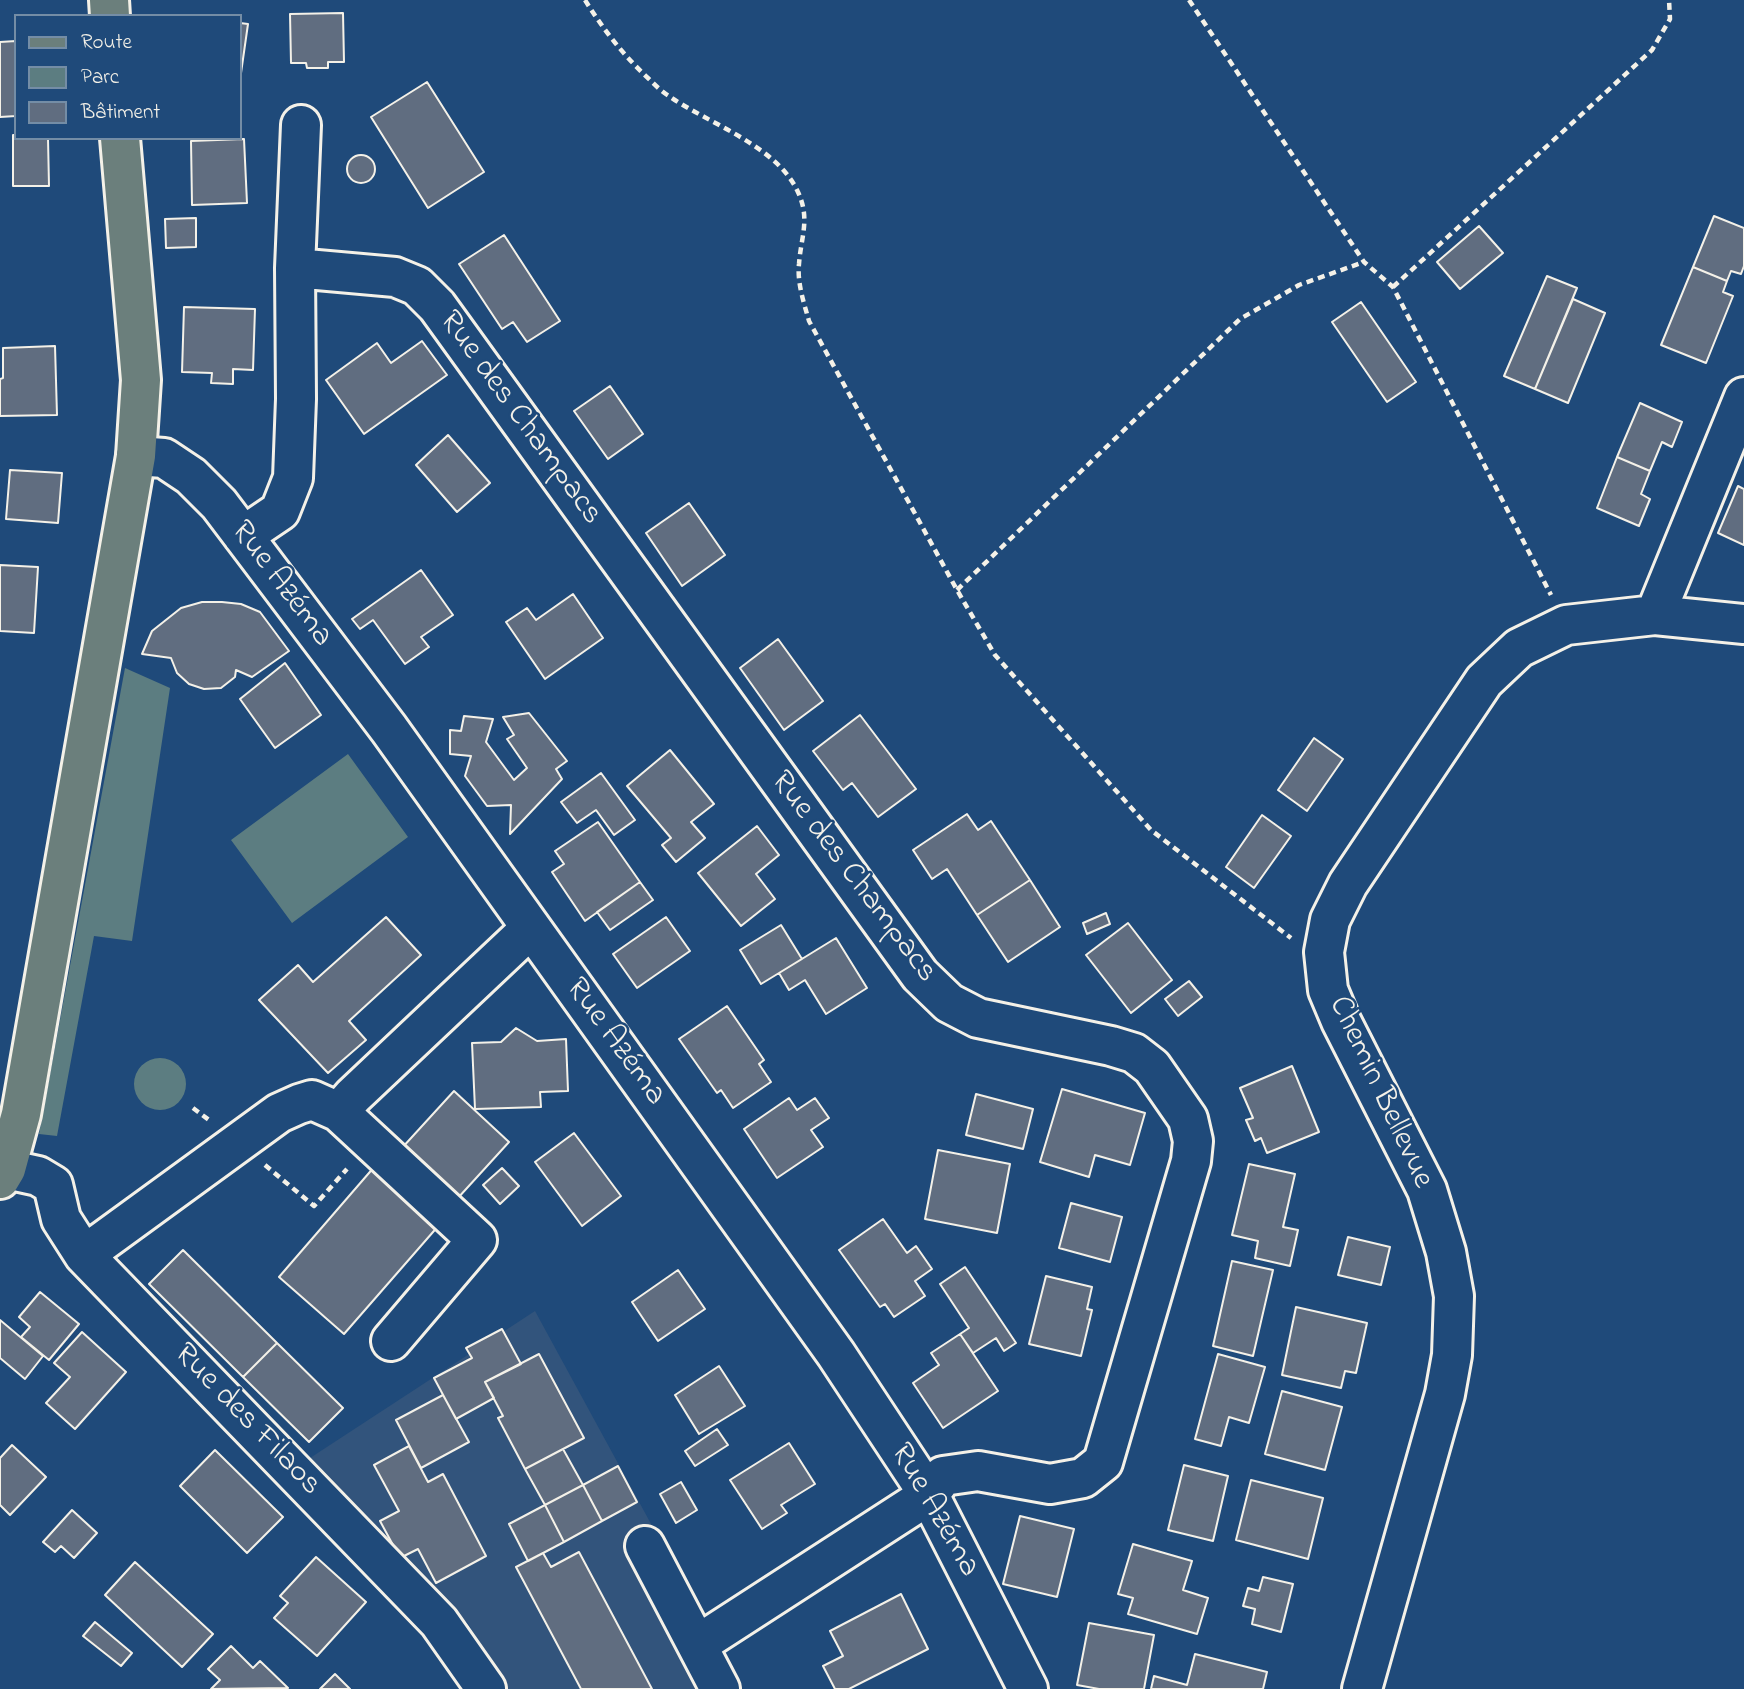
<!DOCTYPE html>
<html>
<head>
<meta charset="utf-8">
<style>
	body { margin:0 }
	#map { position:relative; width:1744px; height:1689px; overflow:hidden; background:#1f4a7a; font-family:"Indie Flower",sans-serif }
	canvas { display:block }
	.legend { position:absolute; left:14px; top:14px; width:228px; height:126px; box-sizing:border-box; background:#1f4a7a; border:2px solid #748da6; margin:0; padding:9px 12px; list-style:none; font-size:21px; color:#f4f1e8 }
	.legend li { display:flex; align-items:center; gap:14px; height:35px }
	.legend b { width:35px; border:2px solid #748da6 }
</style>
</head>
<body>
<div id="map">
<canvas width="1744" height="1689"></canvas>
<ul class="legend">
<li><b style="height:9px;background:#6b7f7c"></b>Route</li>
<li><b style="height:19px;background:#5c7d81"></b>Parc</li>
<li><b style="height:19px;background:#606d80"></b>Bâtiment</li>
</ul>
</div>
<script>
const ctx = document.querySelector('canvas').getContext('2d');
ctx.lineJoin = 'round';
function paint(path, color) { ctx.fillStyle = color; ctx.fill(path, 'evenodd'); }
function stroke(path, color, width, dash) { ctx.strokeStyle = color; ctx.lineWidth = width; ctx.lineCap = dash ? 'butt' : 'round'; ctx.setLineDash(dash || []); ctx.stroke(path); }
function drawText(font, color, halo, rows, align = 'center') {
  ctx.font = font + ' "Indie Flower",sans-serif'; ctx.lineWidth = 5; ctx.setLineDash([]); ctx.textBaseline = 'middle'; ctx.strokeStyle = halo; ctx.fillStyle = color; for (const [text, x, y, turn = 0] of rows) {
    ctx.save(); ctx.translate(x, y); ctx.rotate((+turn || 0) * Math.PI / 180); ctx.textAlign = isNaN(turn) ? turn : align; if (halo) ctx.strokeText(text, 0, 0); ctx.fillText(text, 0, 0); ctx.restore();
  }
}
const built = new Path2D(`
	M535 1311 741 1689H506L468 1623 440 1599 307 1460Z`);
const green = new Path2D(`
	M125 668 170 688 132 941 94 936 57 1136 39 1134Z
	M348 754 408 837 292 923 231 840Z
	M134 1084a26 26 0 1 1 52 0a26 26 0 1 1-52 0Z`);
const building = new Path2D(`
	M343 13 344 62H328V68H307L306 63H291L290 14Z
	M240 23 248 24 240 80Z
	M16 41V116L0 117V42Z
	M427 82 484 172 428 208 371 117Z
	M13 135H16V138H48L49 186H13Z
	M244 139 247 203 192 205 191 141Z
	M347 169a14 14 0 1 1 28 0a14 14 0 1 1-28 0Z
	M1714 216 1744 228V266L1741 274 1731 271 1727 281 1693 267Z
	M196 218V247L166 248 165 219Z
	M1479 226 1503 253 1460 289 1437 262Z
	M504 235 560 321 527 342 513 322 502 329 459 264Z
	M1693 267 1727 281 1723 292 1733 296 1706 363 1661 345Z
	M1547 276 1577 288 1535 389 1504 376Z
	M1573 299 1605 313 1568 403 1535 389Z
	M1361 302 1416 382 1387 402 1332 322Z
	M184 307 255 309 253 370 233 369V384L211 383 212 373 182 372Z
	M422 341 447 375 364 434 326 380 377 343 391 363Z
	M55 346 57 415 0 416V379L3 378V348Z
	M610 386 643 434 608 459 574 411Z
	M1640 403 1682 422 1672 447 1662 442 1650 471 1617 457Z
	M448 435 490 483 457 512 416 465Z
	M1617 457 1650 471 1641 494 1650 499 1639 526 1597 508Z
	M10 470 62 473 58 523 6 519Z
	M1738 486 1744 489V545L1718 533Z
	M689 503 725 555 682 586 646 533Z
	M0 565 38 567 34 633 0 631Z
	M421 570 453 615 421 637 429 647 405 664 373 620 360 629 352 619Z
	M573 594 603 638 545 679 506 622 527 608 536 620Z
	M202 602H222L241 604 260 612 289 651 252 677 236 670 235 677 221 688 204 689 189 684 177 673 171 658 142 654 152 631 181 608Z
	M778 639 823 701 784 730 740 668Z
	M285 663 321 715 275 748 240 699Z
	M529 713 567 761 556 769 562 779 510 834 511 805 487 806 465 776 471 756 450 754V730L461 731 464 716 493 719 486 742 514 780 527 768 507 739 514 735 503 717Z
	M860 715 916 789 878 817 852 783 843 790 813 751Z
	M1314 738 1343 759 1307 811 1278 790Z
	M670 750 714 804 691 822 705 838 676 862 662 845 671 838 627 786Z
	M601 773 635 820 614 835 596 810 577 823 561 802Z
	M967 814 978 830 991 821 1030 880 977 915 947 869 932 879 913 850Z
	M1262 815 1291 836 1254 888 1226 867Z
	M598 822 640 882 585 921 552 872 564 864 555 851Z
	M757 826 779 855 756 874 775 899 741 926 698 873Z
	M1030 880 1060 927 1008 962 977 915Z
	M640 882 653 900 610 930 597 912Z
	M1106 913 1110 924 1087 934 1083 923Z
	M386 917 421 955 349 1021 366 1040 328 1073 259 1000 298 965 313 982Z
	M666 917 690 951 637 988 613 954Z
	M1128 923 1172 980 1131 1013 1086 955Z
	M781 925 802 959 761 984 740 950Z
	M836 938 867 988 826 1014 805 980 789 990 779 973Z
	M1189 981 1202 997 1178 1016 1165 999Z
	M727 1006 764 1060 759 1064 771 1082 733 1108 721 1090 717 1093 679 1039Z
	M516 1028 537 1041 566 1039 568 1091 540 1092 541 1107 475 1109 472 1043 501 1042Z
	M1292 1066 1319 1132 1267 1153 1261 1138 1255 1141 1246 1120 1253 1118 1240 1088Z
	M1062 1089 1145 1113 1130 1165 1095 1155 1089 1177 1040 1162Z
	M454 1091 509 1142 457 1199 401 1149Z
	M976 1094 1033 1109 1023 1149 966 1135Z
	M789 1098 797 1110 815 1098 829 1118 811 1130 823 1147 777 1178 744 1129Z
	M574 1133 621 1196 582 1226 535 1162Z
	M938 1150 1010 1164 997 1233 925 1219Z
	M1249 1164 1295 1174 1283 1227 1298 1230 1290 1266 1255 1258 1258 1241 1232 1235Z
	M375 1166 440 1224 344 1334 279 1277Z
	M502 1168 519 1186 500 1204 483 1185Z
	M1071 1203 1122 1217 1110 1262 1059 1248Z
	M883 1219 907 1253 916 1246 932 1269 915 1281 925 1296 894 1317 885 1304 880 1307 839 1250Z
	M1348 1237 1390 1247 1381 1285 1338 1275Z
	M183 1250 277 1343 243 1377 149 1284Z
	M1232 1261 1273 1270 1253 1356 1213 1346Z
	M965 1267 1016 1343 1004 1351 996 1338 973 1353 960 1334 969 1328 940 1284Z
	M678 1270 705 1309 658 1341 632 1302Z
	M1046 1276 1092 1287 1087 1309 1092 1310 1081 1356 1029 1344Z
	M40 1292 79 1324 49 1360 21 1337 30 1327 19 1317Z
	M1296 1307 1367 1323 1356 1373 1345 1371 1341 1388 1282 1375Z
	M0 1320 43 1356 25 1379 0 1358Z
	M502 1329 521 1364 485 1382 494 1398 456 1419 434 1378 472 1358 466 1348Z
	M82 1332 126 1372 75 1429 46 1403 70 1377 54 1363Z
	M960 1334 998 1391 943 1428 913 1383 939 1365 931 1353Z
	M277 1343 343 1408 309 1442 243 1377Z
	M539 1354 584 1438 525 1469 498 1418 503 1416 485 1382Z
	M1218 1354 1265 1367 1249 1423 1229 1417 1221 1446 1195 1439Z
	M719 1366 745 1406 699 1434 675 1395Z
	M1282 1391 1342 1407 1325 1470 1265 1454Z
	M443 1395 469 1442 421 1468 396 1420Z
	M717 1429 728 1445 695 1466 685 1451Z
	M789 1443 815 1484 781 1505 787 1513 762 1529 730 1480Z
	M12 1445 46 1477 10 1515 0 1505V1458Z
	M409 1446 428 1482 443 1474 486 1556 436 1583 418 1549 400 1558 380 1521 399 1511 374 1465Z
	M563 1449 583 1485 545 1505 525 1469Z
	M215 1450 283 1517 247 1553 180 1486Z
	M1184 1465 1228 1476 1213 1541 1168 1530Z
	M618 1466 637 1502 602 1521 583 1485Z
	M1251 1480 1323 1498 1308 1559 1236 1540Z
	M681 1482 697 1510 676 1523 660 1494Z
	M583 1485 602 1521 564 1542 545 1505Z
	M545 1505 564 1542 528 1561 509 1524Z
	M72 1510 97 1533 74 1558 61 1546 55 1552 43 1542Z
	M1020 1516 1074 1529 1057 1597 1003 1584Z
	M1133 1544 1192 1561 1183 1590 1208 1598 1197 1634 1128 1614 1133 1598 1118 1594Z
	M579 1552 652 1689H581L516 1567 543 1553 551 1567Z
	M316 1557 366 1602 317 1656 274 1618 288 1603 280 1596Z
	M135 1562 213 1634 182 1667 105 1595Z
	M1263 1577 1293 1584 1281 1632 1252 1624 1255 1609 1243 1606 1248 1588 1259 1591Z
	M901 1594 928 1649 849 1689H835L823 1666 843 1656 830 1631Z
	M95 1622 132 1653 121 1666 83 1636Z
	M1089 1623 1154 1635 1144 1689H1099L1077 1685Z
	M231 1646 253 1668 260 1661 288 1688 211 1689 220 1680 208 1669Z
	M1195 1654 1267 1672 1263 1689H1151L1154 1676 1187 1685Z
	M335 1674 350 1689H320Z`);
const path = new Path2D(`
	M585 0C603 29 623 55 649 79 655 85 662 92 669 96 709 124 775 145 797 190 811 218 801 236 799 264 797 283 804 303 809 321L957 590 995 655 1151 830 1291 938
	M1189 0 1364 262 1393 287 1551 595
	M1393 287 1652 50 1670 19 1669 0
	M957 590 1240 319 1299 285 1364 262
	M193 1108 209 1120
	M265 1165 314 1206 347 1169`);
const minor = new Path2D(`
	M295 268 395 277 417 286 437 306 920 975 949 1003 978 1018 1111 1046 1134 1053 1152 1067 1188 1119 1193 1141 1191 1161 1103 1462 1083 1478 1050 1484 978 1471 943 1476 929 1495 697 1645
	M136 456 164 458 191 476 219 504 389 729 836 1354 929 1495 1028 1689
	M243 536 280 511 293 478 296 399 295 268 301 125
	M1655 615 1744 397
	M6 1169 38 1176 53 1185 61 1219 84 1255 439 1622 486 1689
	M84 1255 279 1113 299 1104 312 1100 339 1112
	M391 1341 477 1240 339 1112 353 1096 531 928
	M645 1546 720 1689
	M1362 1689 1445 1394 1452 1355 1454 1296 1446 1252 1427 1190 1341 1021 1328 990 1324 952 1330 920 1348 884 1484 681 1519 648 1566 625 1655 615 1744 624`);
const major = new Path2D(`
	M109 0 110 16
	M0 1179 6 1169 21 1114 136 456 141 380 120 138`);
const streetNames = [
	["Rue des Champacs",519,419,54],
	["Rue Azéma",280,585,53],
	["Rue des Champacs",852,878,53],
	["Rue Azéma",614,1043,54],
	["Chemin Bellevue",1379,1093,65],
	["Rue des Filaos",246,1421,46],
	["Rue Azéma",933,1511,60]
];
paint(built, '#32547c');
paint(green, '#5c7d81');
paint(building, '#606d80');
stroke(building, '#f4f1e8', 2);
stroke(minor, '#f4f1e8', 44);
stroke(major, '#f4f1e8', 44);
stroke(path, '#f4f1e8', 4.5, [7, 5]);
stroke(minor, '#1f4a7a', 38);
stroke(major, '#6b7f7c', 38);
drawText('32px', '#f4f1e8', '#1f4a7a', streetNames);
</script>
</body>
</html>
